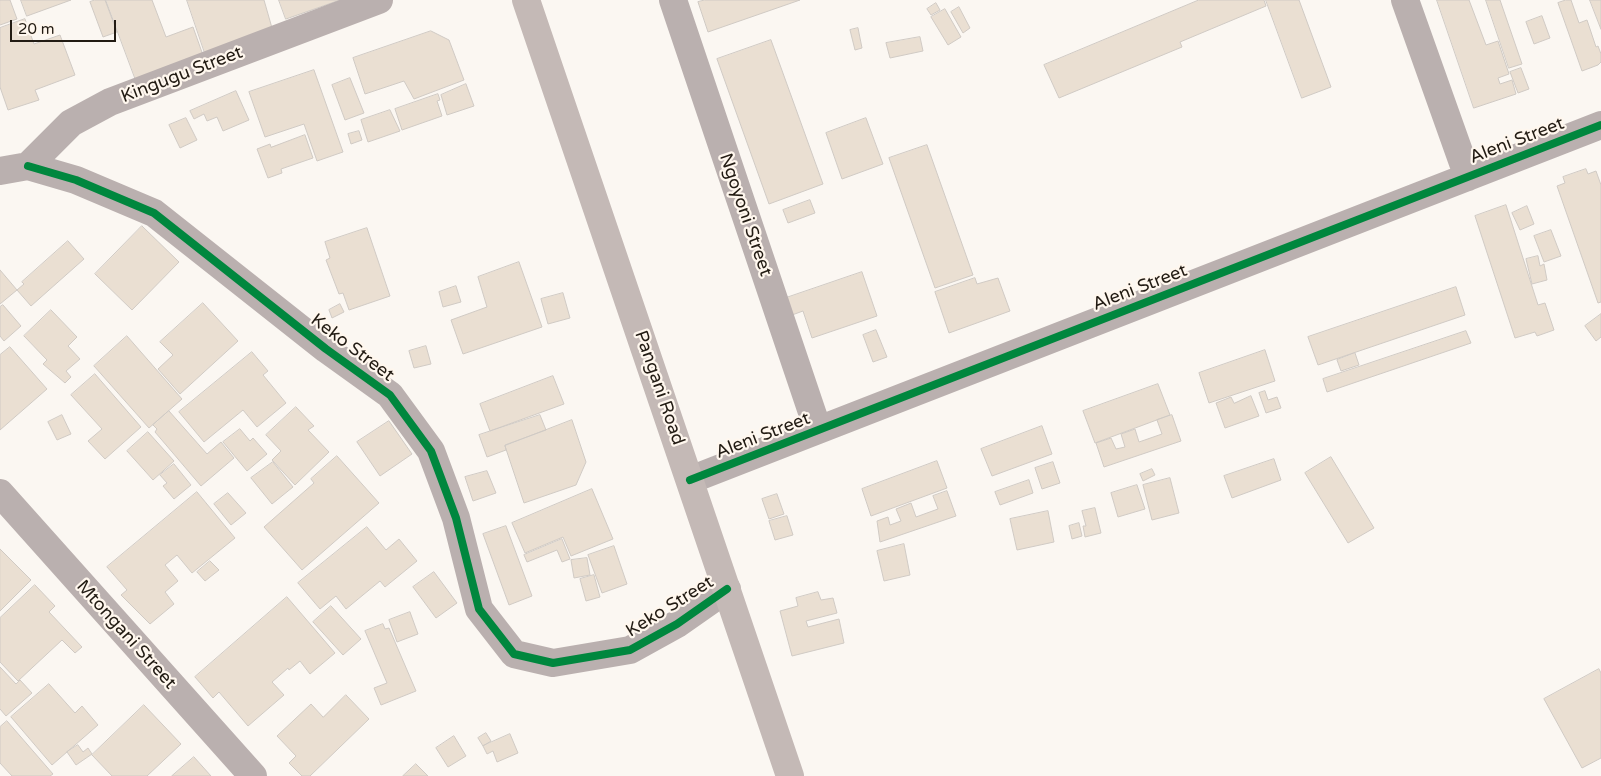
<!DOCTYPE html>
<html>
<head>
<meta charset="utf-8">
<style>
	body { margin:0 }
	#map { position:relative; width:1601px; height:776px; overflow:hidden; background:#fbf7f2; font-family:"Varela Round",sans-serif }
	canvas { display:block }
	.scale { position:absolute; left:10px; top:20px; width:106px; height:22px; box-sizing:border-box; border:2px solid #221b13; border-top:0; padding-left:6px; font-size:15px; line-height:18px; white-space:nowrap; color:#221b13; -webkit-text-stroke:4px #fff7ee; paint-order:stroke }
</style>
</head>
<body>
<div id="map">
<canvas width="1601" height="776"></canvas>
<div class="scale">20 m</div>
</div>
<script>
const ctx = document.querySelector('canvas').getContext('2d');
ctx.lineJoin = 'round';
function paint(path, color) { ctx.fillStyle = color; ctx.fill(path, 'evenodd'); }
function stroke(path, color, width, dash) { ctx.strokeStyle = color; ctx.lineWidth = width; ctx.lineCap = dash ? 'butt' : 'round'; ctx.setLineDash(dash || []); ctx.stroke(path); }
function drawText(font, color, halo, rows, align = 'center') {
  ctx.font = font + ' "Varela Round",sans-serif'; ctx.lineWidth = 4.5; ctx.setLineDash([]); ctx.textBaseline = 'middle'; ctx.strokeStyle = halo; ctx.fillStyle = color; for (const [text, x, y, turn = 0] of rows) {
    ctx.save(); ctx.translate(x, y); ctx.rotate((+turn || 0) * Math.PI / 180); ctx.textAlign = isNaN(turn) ? turn : align; if (halo) ctx.strokeText(text, 0, 0); ctx.fillText(text, 0, 0); ctx.restore();
  }
}
const building = new Path2D(`
	M0 0H10L17 19 0 25Z
	M21 0H71L27 16Z
	M95 0H105L117 32 103 37 90 2Z
	M106 0H152L166 37 193 27 204 58 137 83Z
	M187 0H264L272 28 207 59Z
	M279 0H340L286 19Z
	M705 0H800L708 32 698 2Z
	M1199 0H1264L1266 6 1180 42 1182 47 1059 98 1044 65Z
	M1266 0H1299L1331 87 1302 98Z
	M1437 0H1469L1486 45 1498 41 1509 74 1498 78 1500 84 1512 80 1516 94 1474 108Z
	M1486 0H1500L1522 64 1509 68Z
	M1566 0H1571L1579 23 1587 20 1596 47 1598 46 1601 54V62L1598 65 1582 71 1558 3Z
	M1590 0H1601V29Z
	M936 3 940 10 931 15 927 9Z
	M959 7 970 28 963 33 951 12Z
	M945 9 961 37 948 45 931 17Z
	M1542 16 1550 38 1534 44 1526 22Z
	M25 19 34 44 60 35 75 75 35 90 39 100 8 110 0 87V28Z
	M858 28 862 48 855 50 850 30Z
	M431 31 449 40 464 80 414 99 404 81 365 94 353 58Z
	M920 37 923 51 890 58 886 43Z
	M771 40 823 184 769 204 717 59Z
	M1521 68 1529 89 1518 93 1510 72Z
	M314 70 343 152 317 161 304 124 265 137 249 92Z
	M350 78 364 113 345 120 332 85Z
	M466 84 474 106 447 115 441 95Z
	M236 91 249 120 223 131 217 117 207 121 204 114 194 119 190 111Z
	M438 94 440 100 437 101 442 116 402 130 395 109Z
	M390 110 400 131 368 142 361 120Z
	M186 118 197 140 180 148 169 125Z
	M866 118 883 164 842 179 826 133Z
	M359 131 362 140 351 144 348 134Z
	M305 135 313 158 281 169 282 173 268 178 257 149 270 144 271 147Z
	M927 145 973 275 935 288 889 158Z
	M1586 169 1588 174 1596 171 1601 185V302L1598 303 1557 186 1565 183 1563 177Z
	M810 200 815 213 788 223 783 210Z
	M1506 205 1538 305 1545 303 1554 330 1537 336 1535 332 1515 338 1475 216Z
	M1527 206 1534 224 1520 230 1512 213Z
	M142 226 179 262 132 310 95 274Z
	M367 228 390 296 349 310 343 293 339 294 326 260 330 258 325 242Z
	M1551 230 1561 256 1544 262 1534 236Z
	M68 241 84 259 31 306 17 290 24 284 22 282Z
	M1538 256 1540 266 1544 264 1547 280 1532 284 1526 259Z
	M519 262 542 327 463 354 451 320 487 307 478 277Z
	M0 270 17 290 0 304Z
	M862 272 877 316 812 338 803 311 792 315 786 298Z
	M975 278 977 284 998 278 1010 311 949 333 935 292Z
	M456 286 461 302 443 307 439 292Z
	M1456 287 1465 315 1318 365 1308 337Z
	M563 293 570 318 548 324 541 299Z
	M203 303 238 341 180 394 158 369 173 355 160 342Z
	M340 304 344 312 332 318 329 310Z
	M3 305 21 326 4 341 0 336V307Z
	M51 310 77 337 68 346 80 359 66 371 71 377 65 383 43 364 47 360 24 336Z
	M1601 314V337L1596 341 1585 326Z
	M876 330 887 357 873 362 863 335Z
	M1466 331 1471 343 1327 392 1323 379Z
	M127 336 182 399 149 428 94 366Z
	M426 346 431 364 414 368 409 351Z
	M10 347 47 389 0 430V355Z
	M1265 350 1275 381 1209 403 1199 373Z
	M252 352 268 371 263 375 286 403 257 427 243 410 204 442 179 412Z
	M1355 353 1359 365 1341 371 1337 360Z
	M95 374 141 427 105 459 88 441 102 429 71 395Z
	M553 376 564 404 490 431 480 404Z
	M1158 384 1170 415 1095 443 1083 411Z
	M1265 391 1268 400 1277 397 1281 408 1266 413 1259 393Z
	M1251 396 1259 416 1225 428 1216 403 1231 397 1234 403Z
	M296 407 314 426 308 430 329 452 295 485 272 460 281 451 266 435Z
	M169 411 207 454 221 442 234 458 201 486 155 432 157 429 153 425Z
	M62 415 71 434 57 440 48 422Z
	M540 415 546 430 505 445 506 450 487 457 479 435Z
	M1172 415 1181 441 1104 467 1096 443 1111 438 1116 449 1125 447 1121 434 1135 429 1139 442 1162 434 1157 420Z
	M572 420 586 462 576 485 524 503 505 446Z
	M389 421 412 454 380 476 357 442Z
	M1042 426 1052 454 992 476 981 449Z
	M240 429 250 441 253 438 267 454 247 471 223 442Z
	M148 432 174 461 153 480 127 451Z
	M337 456 379 503 302 570 264 527 314 483 311 479Z
	M1331 457 1374 528 1348 543 1305 473Z
	M1274 459 1281 480 1232 498 1224 476Z
	M937 461 947 488 871 516 862 489Z
	M273 462 293 487 272 504 251 478Z
	M1053 462 1060 483 1042 489 1035 468Z
	M174 464 191 485 174 499 163 486 167 483 160 475Z
	M1152 469 1155 475 1143 481 1140 474Z
	M487 471 496 493 473 501 465 477Z
	M1170 478 1179 513 1152 520 1143 485Z
	M1029 480 1033 493 1000 505 995 492Z
	M1137 485 1145 509 1118 517 1111 493Z
	M592 489 613 539 571 556 563 537 525 553 512 523Z
	M947 491 956 516 880 542 877 521 888 517 890 525 901 521 896 509 911 503 916 517 938 509 933 496Z
	M197 492 235 538 192 573 177 555 165 565 178 581 165 592 174 604 150 624 121 595 127 590 107 567Z
	M228 493 246 513 231 525 214 504Z
	M777 494 784 514 769 519 762 499Z
	M1095 508 1101 533 1085 537 1083 526H1086L1082 511Z
	M1048 511 1054 542 1017 550 1010 519Z
	M787 516 793 535 775 540 769 521Z
	M1079 523 1082 536 1072 539 1069 526Z
	M506 526 532 596 509 605 483 534Z
	M367 527 386 550 399 539 417 561 385 587 380 581 346 609 336 596 320 609 298 583Z
	M562 539 570 559 562 562 557 550 527 562 524 555Z
	M904 544 910 575 884 581 877 551Z
	M614 546 627 584 602 593 588 555Z
	M0 549 31 580 0 611Z
	M587 558 590 575 574 578 571 560Z
	M210 561 219 570 205 581 197 572Z
	M434 572 457 603 436 618 413 587Z
	M594 575 600 597 586 601 580 579Z
	M35 585 55 606 49 612 82 647 75 653 62 640 18 681 0 662V618Z
	M818 592 821 600 833 598 837 613 806 621 808 627 839 619 844 643 792 656 780 611 798 606 796 598Z
	M287 597 335 653 310 674 300 661 289 670 288 668 272 682 284 695 248 726 219 692 213 698 195 677Z
	M331 606 361 639 343 655 313 622Z
	M410 612 418 634 397 642 389 620Z
	M383 624 385 629 389 628 416 691 381 705 374 688 387 683 365 631Z
	M0 667 16 684 20 680 32 693 6 716 0 709Z
	M1599 669 1601 673V758L1582 768 1544 699Z
	M49 684 75 713 82 706 98 725 52 765 11 717Z
	M346 695 369 719 310 776H302L289 763 296 756 277 736 311 704 323 717Z
	M144 705 181 744 147 776H112L92 755Z
	M7 721 53 774 50 776H12L0 763V727Z
	M486 733 491 741 483 746 478 738Z
	M510 734 518 753 497 762 493 751 487 754 483 746Z
	M454 736 466 756 448 767 436 748Z
	M78 745 83 752 88 748 92 754 76 765 67 752Z
	M194 757 211 776H172Z
	M416 764 428 776H403Z`);
const minor = new Path2D(`
	M673 0 818 430
	M1405 0 1468 177
	M28 166 76 180 154 213 326 349 390 395 431 451 456 518 479 609 514 654 553 663 630 650 677 624 727 589
	M0 171 28 166 71 123 110 102 379 0
	M690 480 1601 125
	M0 493 253 776`);
const secondary = new Path2D(`
	M526 0 790 776`);
const cycleway = new Path2D(`
	M28 166 76 180 154 213 326 349 390 395 431 451 456 518 479 609 514 654 553 663 630 650 677 624 727 589
	M690 480 1601 125`);
const streetNames = [
	["Kingugu Street",182,75,-21],
	["Aleni Street",1517,141,-21],
	["Ngoyoni Street",745,215,71],
	["Aleni Street",1140,288,-21],
	["Keko Street",352,348,37],
	["Pangani Road",659,388,71],
	["Aleni Street",763,436,-21],
	["Keko Street",670,607,-32],
	["Mtongani Street",126,635,48]
];
paint(building, '#eadfd2');
stroke(building, '#d0cac4', 1);
stroke(minor, '#bab0af', 28);
stroke(secondary, '#c4b9b6', 28);
stroke(cycleway, '#00873e', 8);
drawText('18px', '#221b13', '#fff7ee', streetNames);
</script>
</body>
</html>
